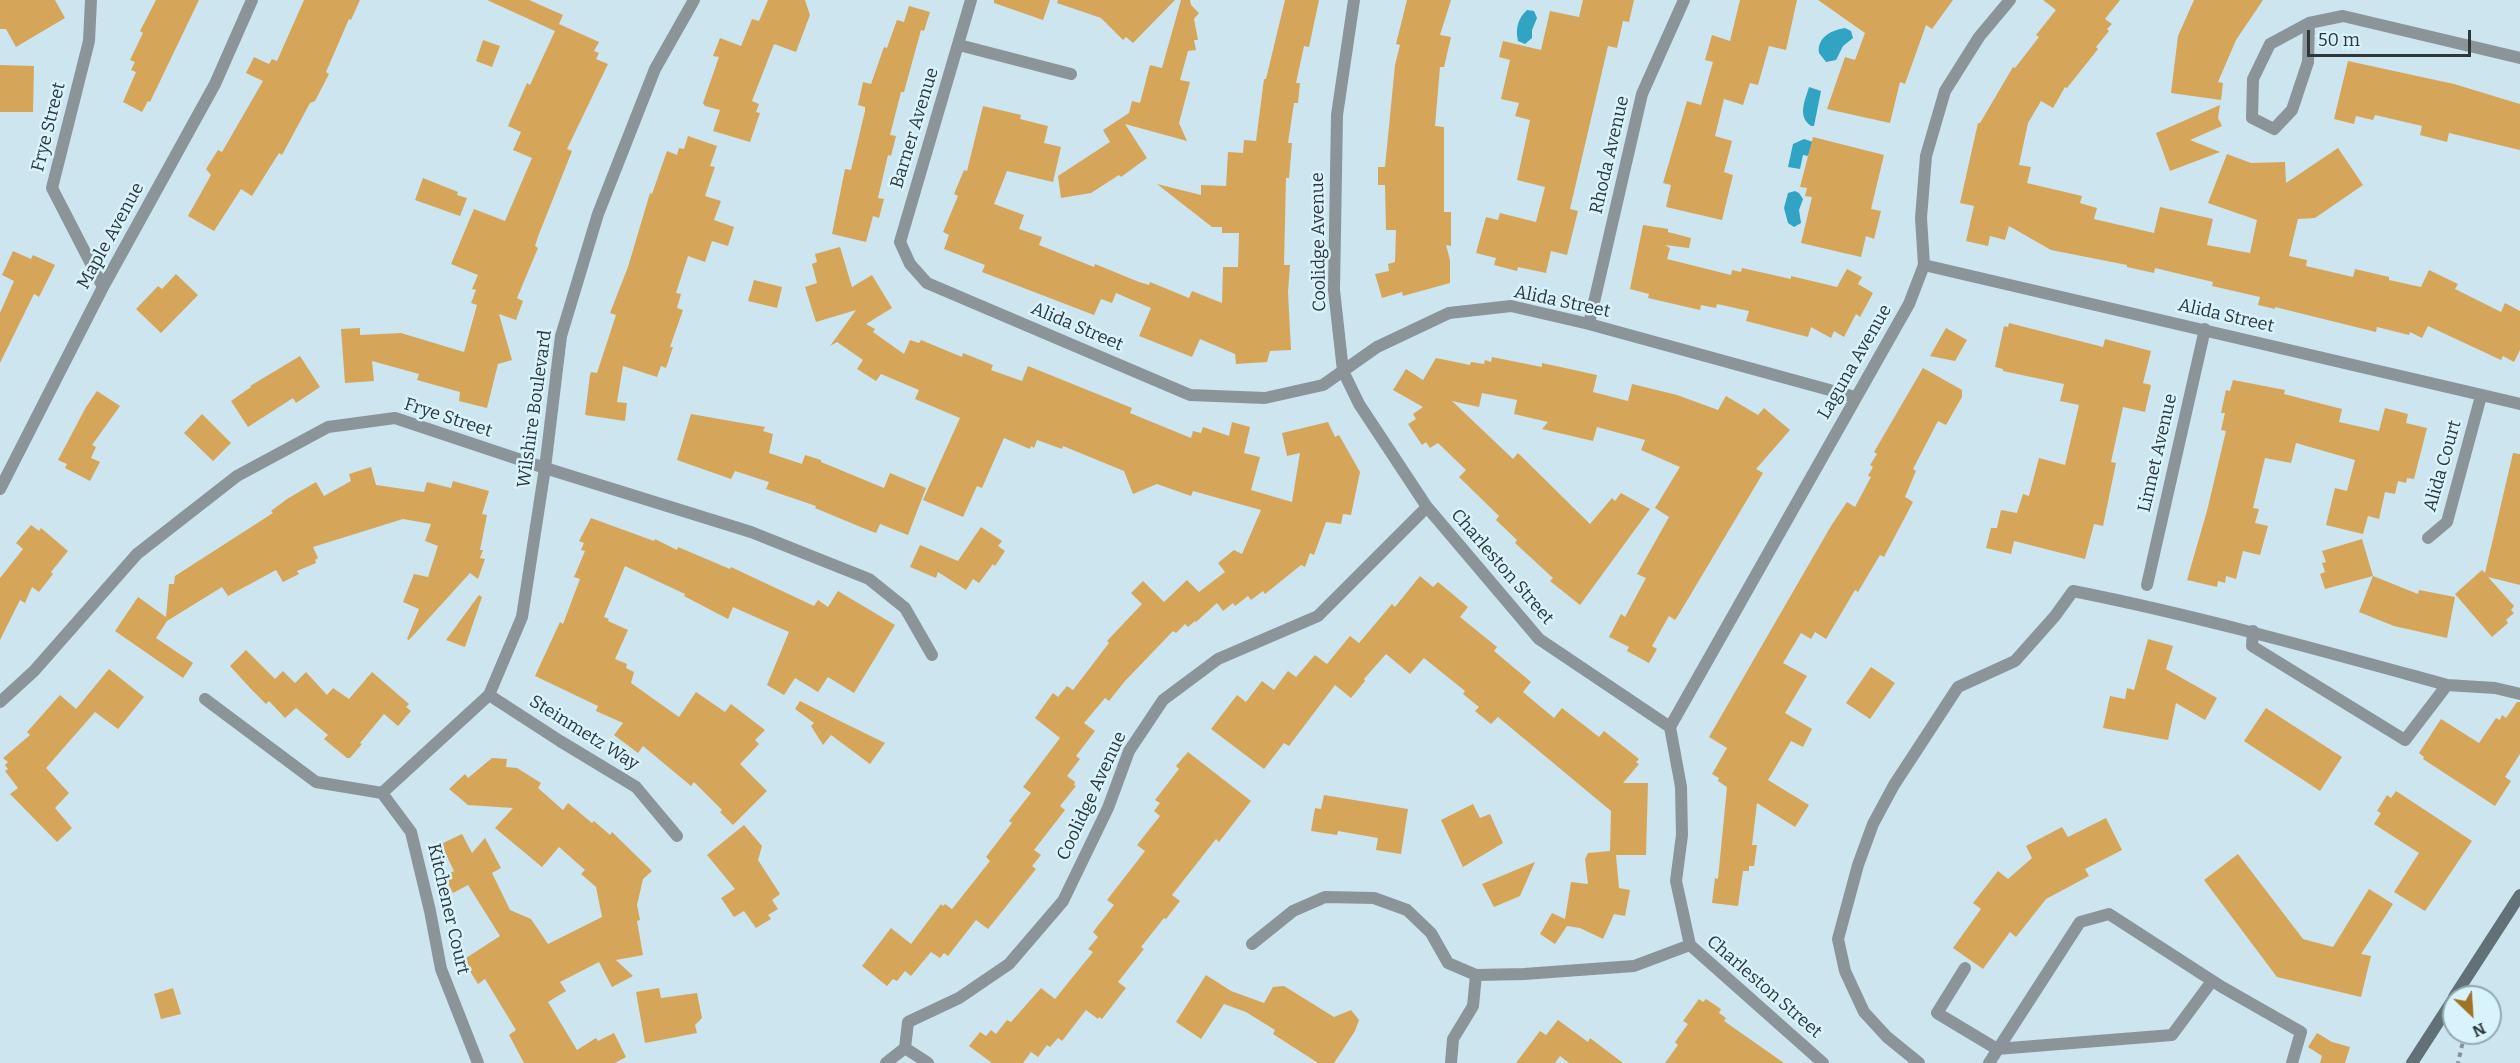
<!DOCTYPE html>
<html>
<head>
<meta charset="utf-8">
<style>
	body { margin:0 }
	#map { position:relative; width:2520px; height:1063px; overflow:hidden; background:#cce5ef; font-family:Bitter,serif }
	canvas { display:block }
	.north { position:absolute; left:2442px; top:985px; width:60px; height:60px; box-sizing:border-box; background:#d9f3fc; border:2px solid #95a8af; border-radius:50%; rotate:155deg; font-size:16px; font-weight:700; line-height:24px; text-align:center; color:#2e383b }
	.north::after { content:''; display:block; margin:auto; width:21px; height:27px; background:#9f7323; clip-path:polygon(50% 0,100% 100%,50% 72%,0 100%) }
	.scale { position:absolute; left:2307px; top:30px; width:164px; height:27px; box-sizing:border-box; border:3px solid #2e383b; border-top:0; padding-left:8px; font-size:18px; line-height:21px; white-space:nowrap; color:#2e383b; -webkit-text-stroke:4px #d9f3fc; paint-order:stroke }
</style>
</head>
<body>
<div id="map">
<canvas width="2520" height="1063"></canvas>
<div class="north">N</div>
<div class="scale">50 m</div>
</div>
<script>
const ctx = document.querySelector('canvas').getContext('2d');
ctx.lineJoin = 'round';
function paint(path, color) { ctx.fillStyle = color; ctx.fill(path, 'evenodd'); }
function stroke(path, color, width, dash) { ctx.strokeStyle = color; ctx.lineWidth = width; ctx.lineCap = dash ? 'butt' : 'round'; ctx.setLineDash(dash || []); ctx.stroke(path); }
function drawText(font, color, halo, rows, align = 'center') {
  ctx.font = font + ' Bitter,serif'; ctx.lineWidth = 5; ctx.setLineDash([]); ctx.textBaseline = 'middle'; ctx.strokeStyle = halo; ctx.fillStyle = color; for (const [text, x, y, turn = 0] of rows) {
    ctx.save(); ctx.translate(x, y); ctx.rotate((+turn || 0) * Math.PI / 180); ctx.textAlign = isNaN(turn) ? turn : align; if (halo) ctx.strokeText(text, 0, 0); ctx.fillText(text, 0, 0); ctx.restore();
  }
}
const water = new Path2D(`
	M1527 10 1534 11 1537 18 1532 30V38L1525 44 1518 41C1515 29 1518 18 1527 10Z
	M1845 28 1851 31 1853 38 1843 46 1836 60 1826 62 1819 53C1817 37 1832 30 1845 28Z
	M1809 87 1821 91 1814 126H1811C1797 116 1805 101 1809 87Z
	M1804 139 1813 142 1808 156 1803 155 1800 169 1788 167 1793 144Z
	M1795 191 1799 193 1803 199 1799 210 1801 223 1794 227 1788 223 1784 208 1788 193Z`);
const building = new Path2D(`
	M0 0H55L65 18 16 47 6 29H0Z
	M156 0H199L150 102 148 101 142 112 123 102 136 72 131 70 135 62 130 60 143 33 140 31Z
	M304 0H360L351 20 349 19 326 72 329 74 315 101 310 103 282 155 279 153 252 196 241 189 214 231 188 216 211 175 206 169 218 150 222 152 263 81 246 73 254 57 269 64 272 59 277 61Z
	M487 0H529L563 15 559 24 599 42 594 51 599 53 596 59 608 64 567 149 572 151 539 234 535 246 538 248 517 298 523 301 516 320 499 314 512 360 498 364 487 408 459 401 460 392 417 380 419 374 372 361 374 381 345 383 341 329 360 328V335L401 333 464 352 477 305 471 303 476 290 472 289 478 275 451 264 474 209 505 221 532 158 513 150 521 132 508 126 527 83 530 85 555 31Z
	M768 0H805L810 15 796 52 774 44 752 101 759 104 756 112 760 113 750 142 713 131 720 110 705 106 703 103 719 57 713 56 720 38 741 46 752 19 759 21Z
	M994 0H1050L1043 20 994 3Z
	M1058 0H1175L1133 43 1126 37 1123 40 1101 18 1057 3Z
	M1181 0H1190L1191 5 1199 13 1194 19 1198 40H1194L1196 50 1188 51 1180 80 1190 82 1179 123 1187 141 1125 124 1147 158 1121 177 1119 175 1091 193 1061 198 1058 176 1110 142 1103 130 1129 113 1132 101 1140 103 1150 65 1162 68Z
	M1285 0H1319L1309 47 1304 46 1296 83H1300L1298 103H1294L1288 143H1292L1289 178H1286L1284 265H1290L1288 292 1291 350 1270 351 1267 362 1236 364 1235 354 1200 339 1192 357 1139 336 1151 308 1116 293 1112 303 1101 299 1094 315 982 272 985 265 944 249 949 235 943 232 958 196 954 194 964 170 967 171 983 106 1021 115 1020 119 1048 126 1044 143 1061 147 1053 182 1007 171 994 204 1024 215 1019 229 1042 237 1039 245 1094 267 1095 264 1139 282 1149 285 1150 282 1189 298 1192 291 1222 303 1223 267H1238L1239 233H1222V227H1212L1157 184 1201 195V185L1226 186 1228 152 1243 153 1244 140 1256 141 1264 79H1266Z
	M1407 0H1451L1440 35 1451 37 1444 67H1440L1435 126 1444 127V212H1451V246L1446 245 1450 260V283L1403 296 1402 292 1382 298 1375 274 1389 271 1388 264 1395 262 1396 230H1386L1385 185H1378V167H1385L1395 65 1400 45 1396 44Z
	M1583 0H1634L1629 22 1623 21 1617 48 1608 46 1570 209 1578 211 1567 255 1551 251 1546 273 1518 267 1517 271 1494 265 1496 258 1476 253 1486 217 1498 220 1500 213 1536 222 1545 187 1517 180 1530 120 1515 116 1519 103 1501 99 1510 60 1499 57 1503 41 1541 50 1550 11 1579 17Z
	M1740 0H1797L1786 50 1769 46 1758 85 1750 83 1743 105 1724 99 1715 136 1732 141 1724 172 1733 175 1722 220 1666 207 1671 185 1663 183 1687 101 1701 105 1713 62 1705 60 1712 35 1730 41Z
	M1818 0H1953L1932 29 1926 25 1905 84 1900 82 1890 123 1827 109 1845 57 1855 60 1865 33Z
	M2043 0H2120L2105 19 2112 24 2107 29 2109 31 2096 47 2098 49 2067 88 2065 87 2053 108 2041 101 2028 123 2019 165 2031 167 2027 183 2082 196 2080 203 2097 208 2094 219 2154 233 2160 207 2213 219 2207 245 2250 253 2257 220 2208 203 2227 154 2251 163 2285 162 2286 183 2338 148 2363 185 2315 218 2298 219 2289 256 2307 260 2306 266 2353 277 2355 269 2389 277V280L2421 287 2429 270 2458 284 2455 289 2501 312 2505 303 2520 311V350L2514 362 2503 356 2501 360 2428 326 2422 338 2410 332 2409 335 2377 327 2376 332 2275 307V309L2258 305 2260 297 2212 286 2213 282 2155 268 2154 273 2127 267V265L2051 250 2009 226 2005 240 1990 236 1988 246 1966 241 1974 206 1960 203 1978 123H1980L2013 67 2015 68 2039 37 2036 35 2056 10Z
	M2194 0H2263L2236 40 2218 82 2223 83 2221 100 2171 93 2178 36Z
	M909 6 930 12 924 31 921 30 904 92H901L890 135 896 136 891 156 888 155 878 198 884 199 879 218 873 216 866 242 832 234 845 169 851 170 865 111V107L858 105 863 82 871 84 884 47 887 48 897 20 904 22Z
	M483 40 500 46 492 67 476 61Z
	M2348 61 2454 84 2520 104V150L2449 133 2447 142 2420 135 2422 126 2375 115 2373 120 2356 116 2354 124 2334 119Z
	M0 65 34 66 33 112H0Z
	M2220 105 2218 118 2222 126 2190 140 2220 152 2170 171 2156 133Z
	M688 136 717 146 710 166 715 167 705 196 721 201 714 220 734 227 728 246 712 241 705 262 688 256 676 293 681 294 677 308 683 310 670 347H673L666 368 661 366 657 377 623 366 617 402 627 403 625 421 585 415 590 375 591 372 597 373 616 315 610 313 628 267 650 193 652 194 667 151 677 155 679 148 684 149Z
	M1813 137 1884 155 1871 209 1881 211 1874 239 1866 236 1861 257 1801 243 1812 197 1805 196 1807 188 1800 187Z
	M423 178 458 192 457 195 467 198 460 216 415 200Z
	M1643 225 1668 229V232L1691 238 1689 248 1665 245 1670 248 1667 259 1731 275 1732 270 1741 272 1742 268 1791 279V276L1837 287 1847 269 1862 277 1858 284 1873 293 1860 317 1856 314 1844 337 1834 331 1831 338 1811 327 1808 337 1746 321 1749 311 1717 304 1716 308 1701 305 1700 310 1648 298 1649 294 1630 289Z
	M840 247 852 287 872 275 892 308 866 324 875 329 873 332 904 354 910 340 919 343 921 340 962 357 963 353 993 365 991 370 1022 381 1028 366 1132 408 1130 413 1191 438 1193 431 1201 433 1203 427 1229 436 1232 422 1250 427 1244 453 1260 457 1251 490 1292 502 1300 453 1287 456 1282 433 1328 422 1335 437 1339 435 1360 472 1351 515 1343 514 1341 524 1326 522 1314 555 1310 553 1305 567 1301 565 1265 594 1263 591 1251 600 1248 596 1235 606 1233 603 1223 611 1217 603 1196 622 1195 621 1188 627 1185 624 1176 633 1173 631 1125 681 1109 701 1105 698 1084 723 1095 731 1076 756 1080 759 1067 776 1075 782 1074 785 1076 786 1060 806 1065 810 1034 850 1041 855 1032 866 1036 869 988 929 976 920 948 956 944 953 940 958 931 952 911 976 905 971 897 981 893 979 887 986 862 966 891 928 911 944 941 904 943 906 945 904 952 909 990 861 986 857 1012 823 1009 821 1031 793 1023 787 1060 738 1035 718 1053 693 1058 697 1067 686 1073 690 1109 643 1107 641 1142 604 1131 593 1143 581 1164 602 1187 580 1199 592 1225 572 1218 563 1234 550 1242 554 1261 510 1193 491 1191 496 1157 484 1133 494 1124 471 1063 446 1062 449 1037 440 1034 448 1031 446 1030 449 1004 438 982 488 977 486 963 517 923 500 960 418 915 399 919 390 881 374 876 381 857 369 863 360 837 342 830 346 856 310 816 322 805 287 817 283 812 264 817 262 815 254Z
	M13 251 31 259 33 255 55 265 39 297 34 294 0 363V313L14 281 2 275Z
	M176 274 198 295 161 333 136 309 158 286 162 289Z
	M754 280 782 287 777 308 748 301Z
	M2009 323 2103 347 2105 339 2151 351 2143 383 2151 385 2145 412 2123 407 2111 462 2116 463 2103 526 2094 524 2085 559 2014 541 2011 554 1986 548 1991 528H1997L2001 510 2017 513 2023 494 2029 496 2039 458 2065 465 2079 405 2060 401 2064 384 2003 371V369L1995 367 2004 326 2008 327Z
	M1946 328 1967 340 1955 361 1930 356Z
	M300 356 320 387 296 403 293 398 248 427 231 401 251 387 250 386Z
	M1492 357 1542 367V363L1597 375 1593 392 1628 401 1632 384 1677 395 1718 410 1726 396 1758 415 1764 408 1790 430 1756 469 1763 473 1679 614 1675 620 1669 616 1652 646 1657 649 1649 663 1627 651 1629 647 1609 637 1621 614 1625 617 1646 578 1637 574 1669 517 1655 508 1680 467 1641 450 1645 440 1597 427 1593 441 1542 429 1548 422 1514 414 1517 400 1482 393 1479 407 1452 401 1513 459 1518 453 1590 524 1612 498 1615 501 1621 493 1650 509 1580 605 1550 581 1553 578 1515 543 1517 540 1496 520 1499 516 1459 477 1466 470 1438 443 1430 448 1426 442 1422 445 1408 424 1416 419 1413 414 1423 407 1393 390 1406 369 1423 380 1436 358 1470 365 1471 362 1484 364 1485 360 1491 362Z
	M1923 368 1962 390V397L1946 425 1938 421 1913 469 1916 471 1905 497 1913 502 1884 557 1880 555 1858 592 1855 590 1826 639 1815 632 1811 639 1801 633 1783 663 1807 676 1785 713 1812 729 1803 747 1791 741 1768 780 1809 805 1795 827 1757 803 1752 845H1757L1754 866H1749V871H1743L1738 906 1712 903 1715 878 1718 879 1727 787 1718 781 1719 778 1712 774 1727 748 1709 737 1831 526 1847 502 1855 507 1871 477 1868 476 1873 467 1870 465 1877 454 1874 452Z
	M2233 380 2285 390 2284 394 2342 409 2339 422 2379 431 2385 408 2408 414 2406 423 2427 428 2414 479 2407 478 2406 483 2398 481 2395 494 2385 492 2379 519 2368 516 2363 534 2326 525 2335 488 2347 491 2355 460 2296 443 2291 463 2265 458 2253 508 2259 509 2255 523 2268 526 2260 555 2243 551 2236 579 2226 576 2225 583 2218 581 2217 587 2187 580 2207 511 2226 431 2221 430 2225 413H2221L2226 390 2230 391Z
	M97 391 120 406 92 445 96 447 91 458 100 462 90 481 65 468 67 464 58 460 86 407Z
	M202 414 231 443 213 461 184 433Z
	M691 414 765 427 763 431 773 434 769 453 802 464 805 455 821 460V462L884 488 890 473 926 488 908 535 880 524 876 533 863 528 815 508 816 506 766 489 769 482 735 471 731 479 677 460Z
	M2513 453 2520 454V585L2488 577 2514 606 2511 610 2514 613 2506 620 2508 623 2492 637 2455 594 2482 570 2485 573Z
	M371 467 376 485 424 492 427 482 451 488 453 481 489 491 482 514 487 515 480 550H483L480 558 485 559 478 579 470 573 409 640 407 639 419 609 403 602 414 574 428 577 438 546 425 541 431 524 403 519 313 547 318 558 315 560 316 563 297 571 299 574 283 582 276 570 228 596 222 587 167 621 156 638 193 663 183 678 115 631 138 597 166 617 169 584H174L175 576 273 513 271 511 287 499 316 482 324 496 351 481 349 474Z
	M591 518 654 541 655 539 677 550 678 547 730 569 731 567 814 606 818 600 828 607 838 591 895 625 854 693 828 677 818 692 795 678 784 695 767 685 789 632 733 607 728 619 684 596 685 594 625 566 604 617 609 619 608 621 628 630 615 659 627 664 626 668 634 672 631 683 679 717 696 692 725 712 731 704 765 730 755 740 759 744 740 764 767 791 733 825 720 812 722 810 694 782 691 786 643 746 638 753 614 735 623 723 596 711 598 706 535 676 560 622 563 624 580 579 574 577 585 551 581 550 584 543 579 541Z
	M31 525 39 531 41 528 68 551 51 572 53 574 39 592 32 587 25 603 20 600 0 640V578L23 549 16 543Z
	M981 527 1002 541 998 546 1005 551 995 566 993 564 979 583 973 579 966 590 938 572 936 578 910 567 920 545 958 561Z
	M2362 539 2373 576 2325 589 2320 574 2325 572 2322 563 2326 562 2322 551Z
	M1420 576 1433 587 1438 582 1468 607 1460 617 1497 647 1494 651 1531 682 1523 692 1554 718 1562 708 1599 737 1604 731 1639 759 1636 762 1639 764 1623 783H1648L1646 855H1616L1619 888 1630 890 1625 916 1614 914 1603 939 1580 928 1567 926 1555 944 1540 934 1552 913 1565 919 1571 882 1588 884 1585 859 1588 853 1610 851 1611 811 1498 717 1491 724 1475 711 1479 707 1463 694 1465 691 1424 658 1410 674 1386 654 1364 679 1365 681 1351 698 1335 685 1289 746 1284 743 1264 769 1211 729 1237 695 1246 702 1262 681 1274 690 1288 671 1296 677 1315 655 1327 664 1350 636 1359 643 1392 604 1395 607Z
	M2373 576 2418 594 2419 590 2455 597 2447 638 2394 626 2359 612Z
	M479 595 482 597 465 647 446 640Z
	M2148 639 2173 646 2166 669 2217 698 2205 720 2176 703 2168 740 2103 728 2110 696 2125 699 2127 688 2134 690Z
	M246 650 275 679 283 671 295 683 306 672 327 695 333 688 349 699 372 672 409 704 406 707 411 711 398 726 384 714 360 743 362 744 350 758H347L324 739 328 735 296 708 285 718 269 701 266 704 251 689 230 666Z
	M1871 667 1895 683 1870 719 1846 703Z
	M109 669 144 697 118 729 95 712 46 768 69 793 55 808 72 828 57 842 10 794 18 788 5 771 8 769 5 765 8 762 3 758 30 735 27 732 60 695 76 709Z
	M800 701 842 722 885 743 870 764 831 735 823 745 811 726 814 723 795 709Z
	M2517 702H2520V754L2505 777 2511 781 2495 806 2423 759 2424 757 2419 753 2441 719 2479 743 2496 718 2500 720 2502 715 2506 718Z
	M2266 708 2342 757 2320 791 2244 741Z
	M1188 752 1251 801 1219 842 1216 839 1172 895 1180 901 1166 919 1164 918 1141 947 1144 949 1118 982 1126 988 1102 1019 1099 1017 1098 1019 1086 1010 1062 1041 1058 1038 1050 1047 1047 1045 1038 1057 1031 1052 1023 1063H992L969 1046 980 1032 986 1036 991 1030 996 1034 1007 1020 1011 1022 1041 988 1055 999 1093 952 1088 949 1098 937 1093 932 1114 905 1107 900 1145 851 1137 845 1160 816 1154 811 1160 803 1155 800 1179 769 1176 766Z
	M492 758 507 759 506 767 517 768 541 783 538 788 563 810 568 803 592 823 594 821 610 835 612 832 652 871 643 879 637 905 640 920 637 921 643 955 616 960 633 976 612 987 599 962 560 982 566 991 548 1002 577 1050 596 1038 598 1041 614 1033 626 1057 615 1063H524L509 1035 516 1030 485 979 478 984 463 960 500 936 468 885 453 893 444 876 454 871 441 844 462 834 472 853 485 838 501 868 492 873 510 910 531 919 548 944 602 917 596 887 581 874 585 870 559 847 542 867 495 828 513 808 468 805 449 789 465 774 468 778Z
	M2396 791 2472 841 2425 911 2394 892 2419 853 2374 824 2381 813 2377 811 2387 795 2391 798Z
	M1324 795 1408 809 1401 854 1376 850 1378 838 1338 831 1337 835 1311 831 1315 808 1321 809Z
	M1473 804 1480 818 1490 814 1503 843 1463 867 1441 820Z
	M2106 818 2122 850 2085 869 2089 876 2046 899 2016 937 2010 932 1983 969 1953 948 1981 909 1973 903 1998 871 2008 879 2032 858 2026 846 2062 827 2068 837Z
	M744 825 762 846 758 860 780 894 772 900 778 909 768 915 771 919 756 928 744 911 734 917 721 898 735 889 707 855Z
	M2238 854 2303 939 2333 947 2369 889 2393 904 2361 954 2371 956 2361 997 2277 977 2204 880Z
	M1535 862 1520 896 1494 907 1482 884Z
	M1206 975 1231 991 1264 1003 1273 987 1284 986 1334 1017 1351 1010 1359 1020 1355 1031 1334 1063H1318L1273 1034 1275 1030 1246 1012 1224 1004 1201 1039 1176 1022Z
	M173 988 181 1014 161 1019 154 994Z
	M659 988 661 998 697 993 702 1018 695 1025 697 1033 645 1043 636 992Z
	M1699 999 1703 1002 1706 999 1721 1009 1719 1013 1726 1018 1724 1021 1784 1063H1665L1678 1045 1675 1042 1688 1024 1683 1021Z
	M1558 1020 1588 1042 1590 1038 1623 1063H1569L1560 1056 1555 1063H1516L1540 1031 1546 1035Z
	M2317 1033 2332 1042 2350 1047 2345 1063H2320L2322 1056 2308 1047Z`);
const path = new Path2D(`
	M2450 1033 2463 1041 2458 1063`);
const lane = new Path2D(`
	M2253 631 2252 646 2405 740 2447 685 2495 688 2520 694
	M1252 944 1293 911 1325 897 1374 898 1407 910 1431 933 1448 963 1476 975 1524 974 1634 966 1690 945
	M1965 968 1937 1013 1997 1049 2172 1035 2212 981
	M886 1063 905 1048
	M1451 1063 1453 1039 1473 1006 1476 975
	M1919 1063 1887 1037 1864 1012 1845 971 1838 939 1858 865 1873 824 1894 785 1958 687 2015 661 2055 616 2073 591C2199 616 2323 651 2447 685
	M1989 1063 2080 922 2109 914 2222 987 2301 1032 2292 1063`);
const street = new Path2D(`
	M91 0 89 41 52 188 103 287
	M971 0 900 242 910 264 927 283 1190 395 1265 398 1323 385 1377 347 1449 313 1511 306 1589 324 1855 397
	M1354 0 1337 115 1334 290 1343 371 1359 404 1427 507 1539 639 1670 727 1681 787 1682 835 1676 881 1690 945 1823 1063
	M2309 23 2308 62 2292 110 2274 129 2252 118 2253 79 2270 44 2309 23 2343 16 2520 58
	M959 45 1071 74
	M1924 265 2520 404
	M1589 324 1642 94 1684 0
	M0 489 103 287 215 84 252 0
	M2428 538 2447 522 2481 396
	M2147 585 2205 329
	M489 695 560 741 636 787 677 836
	M205 699 316 782 382 793 411 832 430 911 441 969 478 1063
	M0 702 34 671 137 554 237 476 328 427 395 418 545 468 751 532 869 579 905 608 932 655
	M1670 727 1909 304 1924 265 1921 218 1926 156 1945 91 1979 37 2010 0
	M382 793 489 695 522 617 545 468 561 336 598 214 655 69 694 0
	M928 1063 905 1048 908 1022 959 998 1009 964 1063 901 1108 808 1129 751 1163 700 1218 659 1318 616 1427 507`);
const secondary = new Path2D(`
	M2454 997 2520 895
	M2412 1063 2454 998`);
const streetNames = [
	["Frye Street",49,127,-76],
	["Barner Avenue",915,128,-73],
	["Rhoda Avenue",1610,155,-77],
	["Maple Avenue",111,236,-61],
	["Coolidge Avenue",1319,242,-91],
	["Alida Street",1562,302,12],
	["Alida Street",2226,316,13],
	["Alida Street",1077,327,23],
	["Laguna Avenue",1855,362,-60],
	["Wilshire Boulevard",535,409,-82],
	["Frye Street",448,418,18],
	["Linnet Avenue",2158,453,-77],
	["Alida Court",2443,466,-74],
	["Charleston Street",1502,567,49],
	["Steinmetz Way",584,733,32],
	["Coolidge Avenue",1092,796,-65],
	["Kitchener Court",448,909,77],
	["Charleston Street",1764,987,41]
];
paint(water, '#31a3c3');
paint(building, '#d5a65a');
stroke(path, '#82949a', 4, [4.5, 4.5]);
stroke(lane, '#8b9599', 12);
stroke(street, '#8b9599', 12);
stroke(secondary, '#627177', 12);
drawText('18px', '#2e383b', '#d9f3fc', streetNames);
</script>
</body>
</html>
